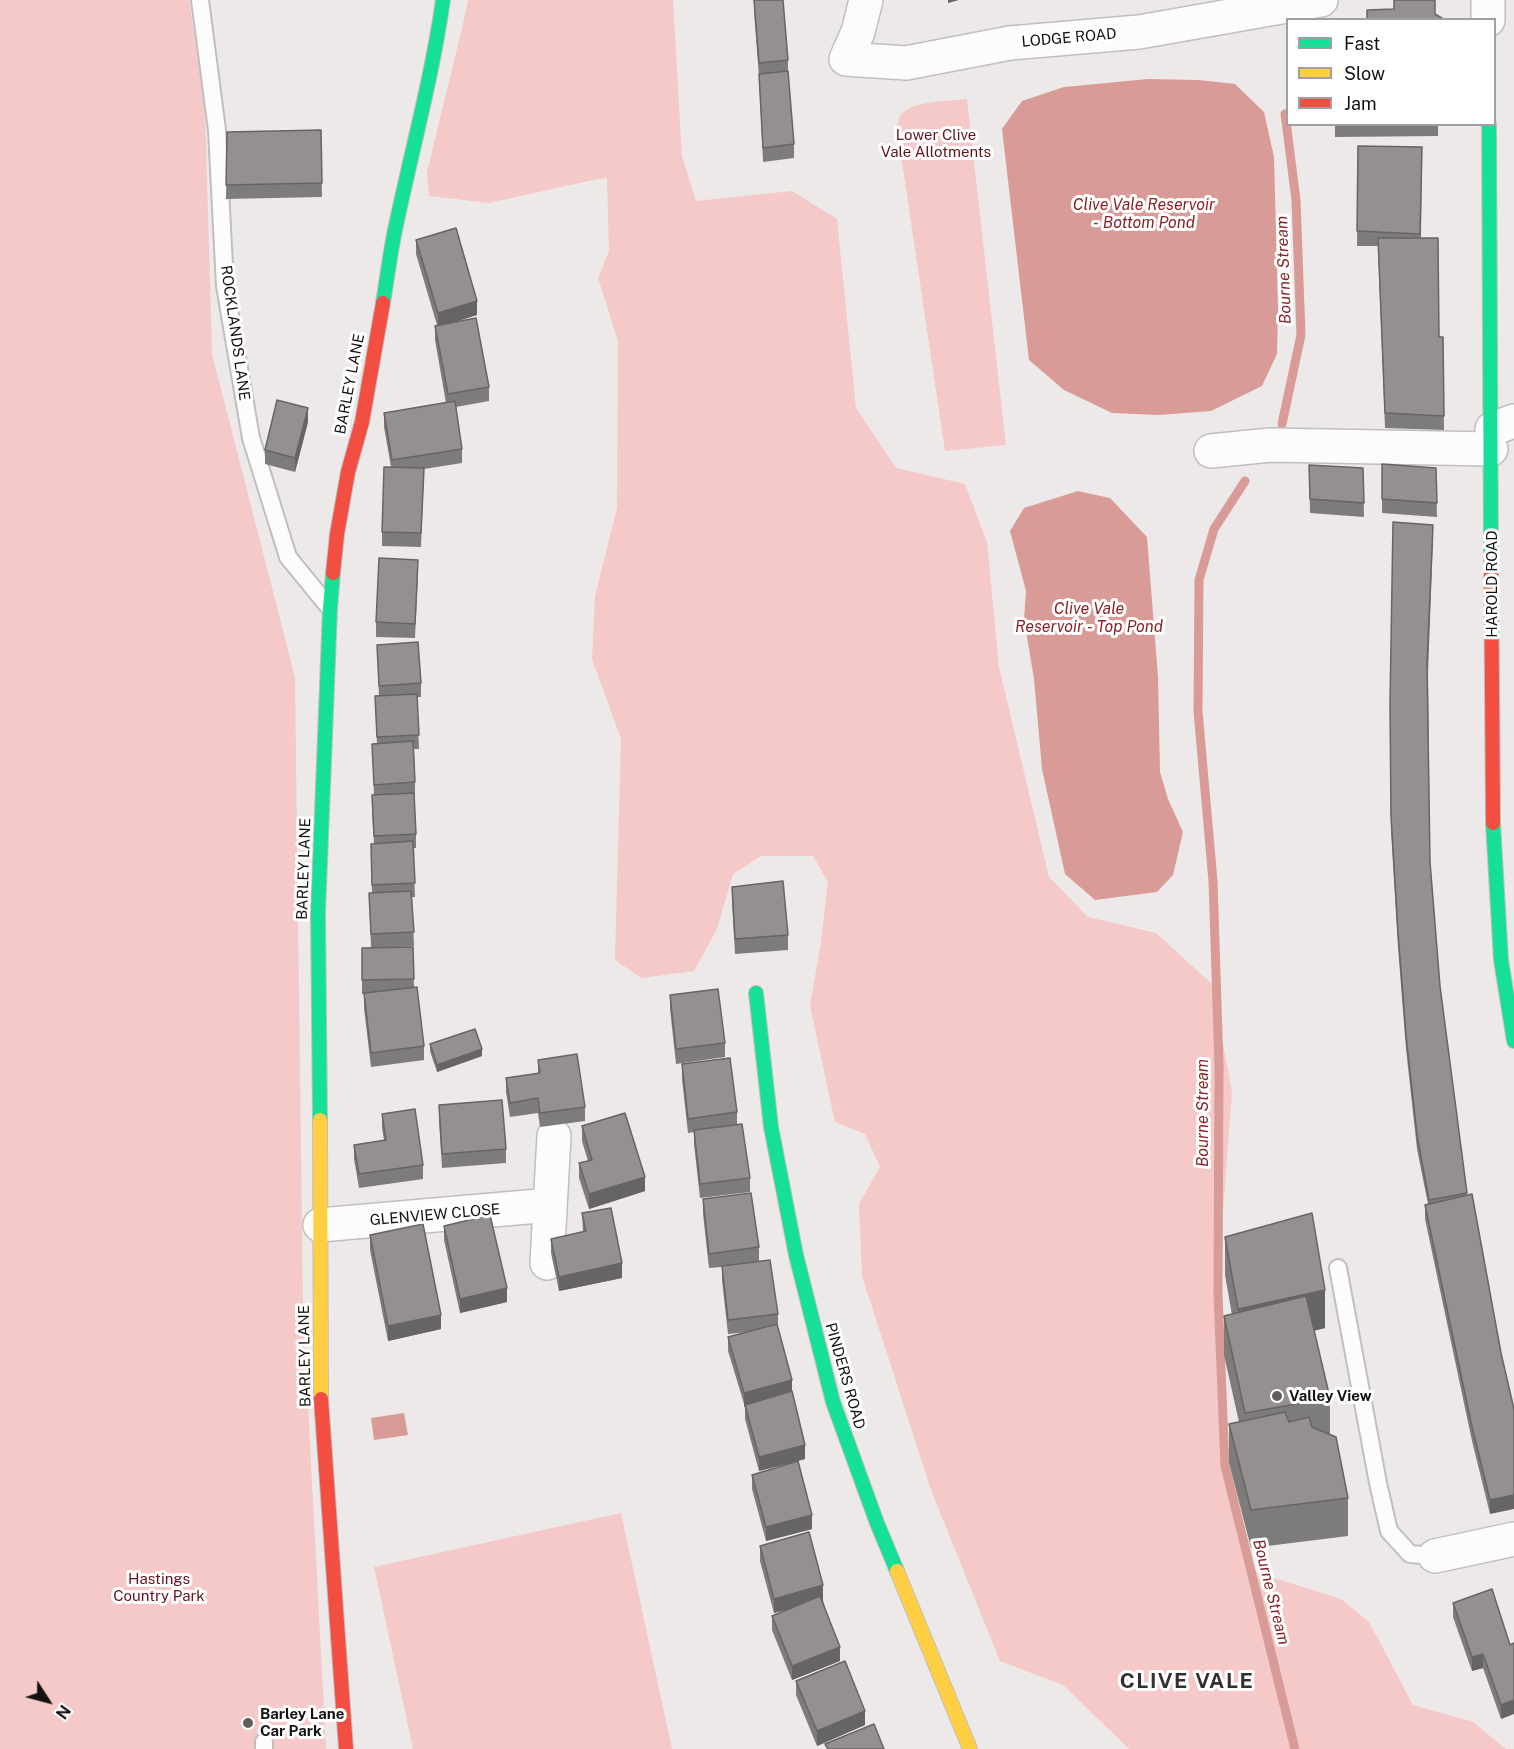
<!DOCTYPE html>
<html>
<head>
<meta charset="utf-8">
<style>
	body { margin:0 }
	#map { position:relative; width:1514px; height:1749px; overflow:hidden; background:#eee9e9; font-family:"Public Sans",sans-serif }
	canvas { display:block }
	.legend { position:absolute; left:1286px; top:18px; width:210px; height:108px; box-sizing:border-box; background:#fff; border:2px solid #a1a0a0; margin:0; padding:8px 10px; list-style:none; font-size:18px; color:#141211 }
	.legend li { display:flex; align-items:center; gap:12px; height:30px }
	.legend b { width:30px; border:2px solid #a1a0a0 }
	.north { position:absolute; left:18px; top:1671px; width:60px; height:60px; -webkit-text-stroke:4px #fff; paint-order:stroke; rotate:126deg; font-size:16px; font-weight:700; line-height:24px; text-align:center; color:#141211 }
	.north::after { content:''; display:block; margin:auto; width:21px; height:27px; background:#141211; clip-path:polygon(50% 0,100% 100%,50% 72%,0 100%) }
</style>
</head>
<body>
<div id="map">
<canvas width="1514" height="1749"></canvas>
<ul class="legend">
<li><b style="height:8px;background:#16e098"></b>Fast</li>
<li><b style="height:8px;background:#ffcf43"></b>Slow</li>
<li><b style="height:8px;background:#f24e42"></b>Jam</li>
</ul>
<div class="north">N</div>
</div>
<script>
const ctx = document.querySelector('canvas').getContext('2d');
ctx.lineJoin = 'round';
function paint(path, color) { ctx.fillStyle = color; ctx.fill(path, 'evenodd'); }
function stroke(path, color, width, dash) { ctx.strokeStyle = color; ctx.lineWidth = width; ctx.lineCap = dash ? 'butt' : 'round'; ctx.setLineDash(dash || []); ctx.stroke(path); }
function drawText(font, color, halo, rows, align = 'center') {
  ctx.font = font + ' "Public Sans",sans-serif'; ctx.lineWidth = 6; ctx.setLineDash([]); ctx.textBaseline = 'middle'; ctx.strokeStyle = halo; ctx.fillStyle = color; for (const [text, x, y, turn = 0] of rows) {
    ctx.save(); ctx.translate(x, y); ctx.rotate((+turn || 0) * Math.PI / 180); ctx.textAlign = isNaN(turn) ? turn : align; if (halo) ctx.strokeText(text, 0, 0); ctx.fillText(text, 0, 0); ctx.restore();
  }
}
const green = new Path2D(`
	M0 0H189L205 106 212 354 295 677 303 1309 326 1749H0Z
	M468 0H673L682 156 696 201 792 191 837 219 856 408 896 468 965 484 987 542 999 667 1049 877 1088 917 1156 933 1212 984 1232 1092 1217 1290 1225 1483 1252 1571 1341 1599 1369 1622 1413 1705 1473 1722 1506 1749H1129L1063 1685 1000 1661 931 1490 862 1276 859 1204 880 1167 865 1134 835 1122 810 1006 821 941 828 882 813 856H761L733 874 717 929 694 971 641 978 615 960 621 739 592 659 595 596 617 508 618 341 598 278 609 251 607 178 593 180 489 203 429 196 427 172 463 24Z
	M967 99 1006 445 945 451 897 128C898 121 899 115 905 111 918 101 951 101 967 99Z
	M621 1513 672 1749H413L374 1567Z`);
const water = new Path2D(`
	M1148 79 1199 80 1235 84 1264 112 1274 157 1278 308 1277 354 1262 386 1211 411 1159 415 1112 413 1064 390 1029 360 1002 129 1022 101 1064 87Z
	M1078 491 1110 498 1147 537 1158 677 1160 772 1168 799 1183 832 1173 875 1157 892 1095 900 1065 874 1042 769 1034 679 1024 619 1026 591 1010 531 1024 508Z
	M404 1413 408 1435 374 1440 371 1418Z`);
const stream = new Path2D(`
	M1282 424 1301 335 1296 200 1285 114
	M1245 481 1214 529 1199 580 1198 711 1213 881 1219 1066 1218 1294 1225 1466 1295 1749`);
const lane = new Path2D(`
	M200 0 217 130 225 286 251 438 288 557 328 606
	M1338 1268 1378 1483 1389 1531 1410 1554 1435 1556
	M264 1749V1742`);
const street = new Path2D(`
	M866 0 858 32 846 59 906 63 1010 43 1139 32 1321 0
	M1488 0V20
	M1492 429 1514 421
	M1211 451 1270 445 1491 449
	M320 1225 550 1205
	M547 1263 554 1136
	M1435 1556 1514 1539`);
const fast = new Path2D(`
	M1489 124 1491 557
	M383 303C387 279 390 254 395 230 411 153 432 78 443 0
	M1493 823 1501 960 1514 1041
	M756 993 771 1127 796 1255 833 1402 877 1523 897 1571
	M320 1120 318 913 330 609 333 573`);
const slow = new Path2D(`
	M320 1120 321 1399
	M897 1571 970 1749`);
const jam = new Path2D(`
	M1491 557 1493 823
	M333 573 337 534 348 472 362 422 383 303
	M321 1399 346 1749`);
const wall = new Path2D(`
	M754 0 788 60V71L794 144V158L763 162 759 77 754 11Z
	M1335 124H1438V136L1335 137Z
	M321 130 322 197 226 199 227 132Z
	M1358 146 1422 147 1421 238 1439 337H1443L1444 430 1385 428 1378 246H1357Z
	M416 240 477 315 452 323 489 387V401L456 407 462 449V463L424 469 421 547 382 546V532L391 467 384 427V413L446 403 435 340V326L437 325 416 254Z
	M308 422 295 472 265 464V450Z
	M1382 464 1436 468 1437 517 1382 513Z
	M1309 465 1363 468 1364 517 1310 513Z
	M1433 539 1428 674 1430 862 1440 986 1467 1195 1501 1353 1490 1514 1472 1441 1425 1219V1205L1428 1204 1417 1149 1406 1049 1398 947 1391 830 1390 704Z
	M418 574 415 638 376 637V622Z
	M377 645 421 683V697H417L419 749H414L415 782V797H414L416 834V848H413L415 897H412L414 946 385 948 413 947 414 987 424 1046V1060L371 1067 364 1008V994H362V948H371L369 893H372L371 844H374L372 810V795H374L372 744H377L375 696H379Z
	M732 887 788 935V950L735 954 732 901Z
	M670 995 725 1043V1057L676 1064 670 1009Z
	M430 1044 482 1056 437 1072 430 1051Z
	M538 1060 585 1107V1121L540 1127 538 1113 510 1117 506 1092V1078L538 1073Z
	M682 1064 737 1112V1125L750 1178V1192L700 1198 694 1144V1132L688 1133 682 1079Z
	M439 1105 506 1149V1163L442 1168 439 1120Z
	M382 1114 423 1165V1179L359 1188 354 1159V1145L384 1140 382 1128Z
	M582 1126 645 1191 589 1209 579 1178V1163L588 1161 582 1141Z
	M703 1199 759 1247V1261L778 1314V1327L792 1393 805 1459 759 1471 745 1419V1407L728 1351V1337L748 1332 728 1334 722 1280V1267L709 1268 703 1214Z
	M582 1213 622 1278 559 1291 551 1253V1239L583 1232Z
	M444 1226 507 1302 460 1313 444 1240Z
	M370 1235 441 1329 388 1341 370 1250Z
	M1225 1237 1325 1328 1314 1331 1330 1398V1434L1348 1498V1536L1251 1548 1229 1463V1424L1239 1422 1224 1355V1316L1232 1315 1225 1275Z
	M752 1475 812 1529 766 1541 752 1489Z
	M760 1546 823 1600 840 1661 792 1680 772 1630V1616L791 1608 774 1613 760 1561Z
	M1453 1603 1510 1645 1501 1719 1483 1668 1472 1671 1453 1617Z
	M796 1681 865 1725 817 1746 796 1695Z`);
const shadedWall = new Path2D(`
	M948 0H959L948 3Z
	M477 301V315L438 327V313Z
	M308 408V422L295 472V458Z
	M482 1049V1056L437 1072V1065Z
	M645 1177V1191L589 1209V1194Z
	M622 1263V1278L559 1291V1277Z
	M507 1288V1302L460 1313V1299Z
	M1325 1290V1328L1238 1348V1309Z
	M441 1315V1329L388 1341V1326Z
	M792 1380V1394L744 1407V1393Z
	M805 1445V1459L759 1471V1457Z
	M1514 1495V1509L1490 1514V1500Z
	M812 1515V1529L766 1541V1527Z
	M823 1585V1600L774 1613V1599Z
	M840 1647V1661L792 1680V1666Z
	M1483 1654V1668L1472 1671V1657Z
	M1514 1700V1714L1501 1719V1705Z
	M865 1711V1725L817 1746V1731Z`);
const building = new Path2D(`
	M754 0H783L788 60 759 63Z
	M1394 0H1435V14L1445 20H1367V10L1394 9Z
	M788 71 794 144 763 148 759 74Z
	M321 130 322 183 226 185 227 132Z
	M1358 146 1422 147 1420 234 1357 231Z
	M456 228 477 301 438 313 416 240Z
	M1378 238H1438L1439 337H1443L1444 416 1385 413Z
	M476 318 489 387 448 394 435 326Z
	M277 400 308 408 295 458 265 450Z
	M455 401 462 449 392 460 384 413Z
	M1382 464 1436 468 1437 503 1382 499Z
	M1309 465 1363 468 1364 503 1310 499Z
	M384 467 424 468 421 533 382 532Z
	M1393 522 1433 525 1427 664 1430 862 1440 986 1467 1193 1429 1200 1417 1135 1406 1035 1398 932 1391 816 1390 704Z
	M379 558 418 560 415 624 376 622Z
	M418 642 421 683 379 686 377 645Z
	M417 694 419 735 377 737 375 696Z
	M413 741 415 782 374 785 372 744Z
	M414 793 416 834 374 836 372 795Z
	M413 841 415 883 372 885 371 844Z
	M783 881 788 935 735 939 732 887Z
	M411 891 414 932 371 934 369 893Z
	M413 947 414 979 362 980V948Z
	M417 987 424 1046 371 1053 364 993Z
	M718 989 725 1043 676 1049 670 995Z
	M475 1029 482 1049 437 1065 430 1044Z
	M577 1054 585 1107 540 1113 538 1098 510 1103 506 1078 540 1073 538 1060Z
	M730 1058 737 1112 688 1119 682 1064Z
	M502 1100 506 1149 442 1154 439 1105Z
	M415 1109 423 1165 359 1174 354 1145 386 1140 382 1114Z
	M625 1113 645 1177 589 1194 579 1163 592 1160 582 1126Z
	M742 1124 750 1178 700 1184 694 1130Z
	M751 1193 759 1247 709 1254 703 1199Z
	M1472 1194 1501 1353 1514 1409V1495L1490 1500 1472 1427 1425 1205Z
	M611 1208 622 1263 559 1277 551 1239 586 1231 582 1213Z
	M1312 1213 1325 1290 1238 1309 1225 1237Z
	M490 1215 507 1288 460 1299 444 1226Z
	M423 1224 441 1315 388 1326 370 1235Z
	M770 1260 778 1314 728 1320 722 1266Z
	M1306 1296 1330 1398 1245 1413 1224 1316Z
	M777 1324 792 1380 744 1393 728 1337Z
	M792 1391 805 1445 759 1457 745 1405Z
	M1285 1412 1289 1422 1309 1417 1312 1427 1336 1437 1348 1498 1251 1510 1229 1424Z
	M798 1461 812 1515 766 1527 752 1475Z
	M809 1532 823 1585 774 1599 760 1546Z
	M1492 1589 1510 1645 1514 1643V1700L1501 1705 1483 1654 1472 1657 1453 1603Z
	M820 1596 840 1647 792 1666 772 1616Z
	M845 1661 865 1711 817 1731 796 1681Z
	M874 1724 884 1749H828L825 1744Z`);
const markers = [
	[1277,1396,6,"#605d5d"],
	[248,1723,6,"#605d5d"]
];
const streetNames = [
	["LODGE ROAD",1069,38,-5],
	["ROCKLANDS LANE",235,333,82],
	["BARLEY LANE",350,384,-79],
	["HAROLD ROAD",1492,584,-90],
	["BARLEY LANE",304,869,-88],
	["GLENVIEW CLOSE",435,1215,-5],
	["BARLEY LANE",305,1356,-91],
	["PINDERS ROAD",845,1376,74]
];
const parkNames = [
	["Lower Clive",936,135],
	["Vale Allotments",936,152],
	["Hastings",159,1579],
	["Country Park",159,1596]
];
const poiNames = [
	["Valley View",1289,1396],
	["Barley Lane",260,1714],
	["Car Park",260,1731]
];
const waterNames = [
	["Clive Vale Reservoir",1144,205],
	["- Bottom Pond",1144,223],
	["Bourne Stream",1284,270,-92],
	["Clive Vale",1089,609],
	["Reservoir - Top Pond",1089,627],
	["Bourne Stream",1203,1113,-90],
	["Bourne Stream",1271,1592,76]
];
const districtNames = [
	["CLIVE VALE",1187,1682]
];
paint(green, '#f4c9c7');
paint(water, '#d99b98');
stroke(stream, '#d99b98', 9);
stroke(lane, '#c1bebe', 20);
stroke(street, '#c1bebe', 36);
stroke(fast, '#c1bebe', 16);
stroke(slow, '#c1bebe', 16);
stroke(jam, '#c1bebe', 16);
stroke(lane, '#fcfcfc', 16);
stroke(street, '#fcfcfc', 33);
stroke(fast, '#16e098', 14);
stroke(slow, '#ffcf43', 14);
stroke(jam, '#f24e42', 14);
paint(wall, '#7e7c7b');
paint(shadedWall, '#676564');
paint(building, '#93908f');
stroke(building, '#676564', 1.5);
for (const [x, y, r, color] of markers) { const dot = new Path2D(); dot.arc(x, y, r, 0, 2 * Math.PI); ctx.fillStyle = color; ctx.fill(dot); stroke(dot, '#fff', 2); }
drawText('15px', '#141211', '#fff', streetNames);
drawText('15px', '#621319', '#fff', parkNames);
drawText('bold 15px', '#141211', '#fff', poiNames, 'left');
drawText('italic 16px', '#8a2228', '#fff', waterNames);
ctx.letterSpacing = '1.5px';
drawText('bold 21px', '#362f2f', '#fff', districtNames);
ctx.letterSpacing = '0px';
</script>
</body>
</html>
